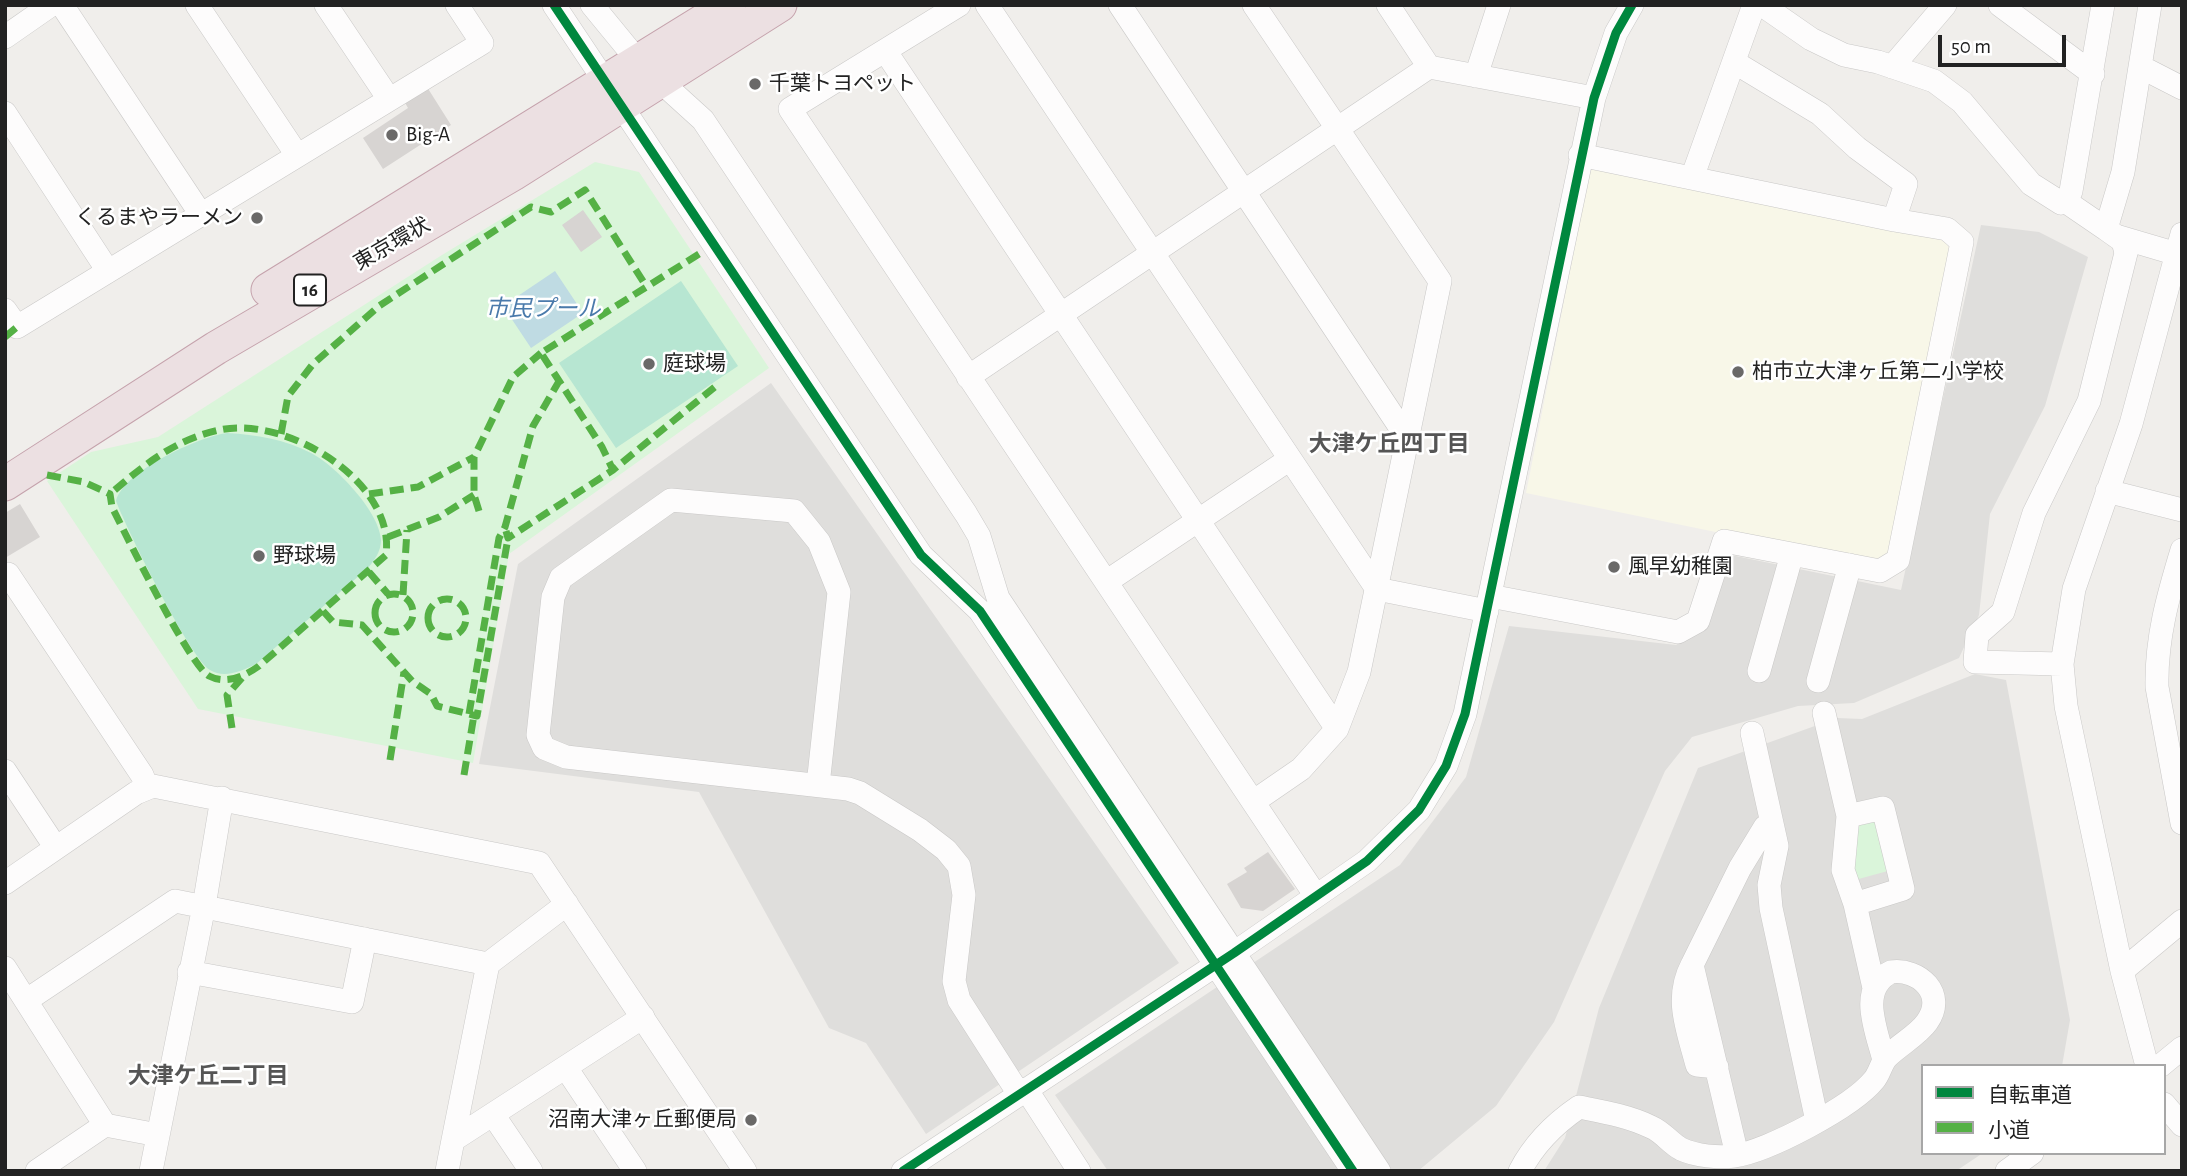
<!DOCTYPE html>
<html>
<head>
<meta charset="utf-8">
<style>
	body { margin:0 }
	#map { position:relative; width:2187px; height:1176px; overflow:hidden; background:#f0eeeb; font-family:"Alegreya Sans","Noto Sans JP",sans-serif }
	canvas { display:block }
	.frame { position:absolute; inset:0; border:7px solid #222; pointer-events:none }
	.legend { position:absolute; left:1921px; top:1064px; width:245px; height:91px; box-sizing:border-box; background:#fff; border:2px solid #a7a7a7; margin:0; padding:9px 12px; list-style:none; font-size:21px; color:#222 }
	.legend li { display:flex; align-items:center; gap:14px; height:35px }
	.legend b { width:35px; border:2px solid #a7a7a7 }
	.scale { position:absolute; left:1938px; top:35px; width:128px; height:32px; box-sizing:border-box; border:4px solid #222; border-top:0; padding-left:9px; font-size:21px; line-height:24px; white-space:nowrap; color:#222; -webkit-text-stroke:5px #fff; paint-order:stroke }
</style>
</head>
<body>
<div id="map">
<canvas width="2187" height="1176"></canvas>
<div class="frame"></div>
<ul class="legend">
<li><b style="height:9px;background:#00873e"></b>自転車道</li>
<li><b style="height:9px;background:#55b145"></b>小道</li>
</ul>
<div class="scale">50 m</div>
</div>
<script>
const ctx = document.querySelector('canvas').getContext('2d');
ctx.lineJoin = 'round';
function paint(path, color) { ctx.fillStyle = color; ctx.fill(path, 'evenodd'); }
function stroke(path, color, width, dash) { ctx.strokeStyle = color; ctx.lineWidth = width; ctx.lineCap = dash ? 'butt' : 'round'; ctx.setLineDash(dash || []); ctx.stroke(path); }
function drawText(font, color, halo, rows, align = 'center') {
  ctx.font = font + ' "Alegreya Sans","Noto Sans JP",sans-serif'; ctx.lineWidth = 5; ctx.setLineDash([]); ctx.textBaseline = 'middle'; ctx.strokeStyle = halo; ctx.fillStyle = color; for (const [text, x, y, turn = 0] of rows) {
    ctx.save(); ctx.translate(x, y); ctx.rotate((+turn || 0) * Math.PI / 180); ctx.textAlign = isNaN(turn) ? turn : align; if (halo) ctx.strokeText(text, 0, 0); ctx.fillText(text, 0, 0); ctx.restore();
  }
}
const residential = new Path2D(`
	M1981 225 2039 232 2088 257 2045 406 1990 514 1979 615 1959 658 1854 703 1798 706 1692 737 1665 771 1554 1022 1496 1106 1418 1171H1108L1055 1095 1400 865 1466 777 1509 626 1676 645 1704 625 1726 554 1901 590Z
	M771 383 1179 963 926 1134 866 1043 829 1028 699 792 479 764 518 564Z
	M1975 674 2006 680 2070 1020 2062 1066H1923V1153H1983L1956 1171H1544L1565 1138 1599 1008 1698 768 1837 718 1862 719Z`);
const education = new Path2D(`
	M1591 165 1943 238 1951 251 1888 559 1876 565 1526 493Z`);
const park = new Path2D(`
	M595 162 639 172 769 368 509 554 473 763 198 709 47 481 91 452 158 437 442 255Z
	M1876 816 1895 869 1855 880 1849 826Z`);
const pitch = new Path2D(`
	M681 281 738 366 616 448 559 363Z
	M227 433C257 435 284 439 311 453 335 465 380 512 381 540 381 552 374 561 367 569L256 664C242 671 224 679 210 670 190 658 126 528 116 501 124 471 198 437 227 433Z`);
const water = new Path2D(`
	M555 271 583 313 531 348 503 306Z`);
const building = new Path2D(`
	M427 87 451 125 383 169 363 138 408 108 404 101Z
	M583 210 602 237 581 252 562 225Z
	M20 504 40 537 5 558V513Z
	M1268 852 1295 889 1263 911 1241 908 1227 884 1247 872 1244 868Z`);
const minor = new Path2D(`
	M62 5 200 213
	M197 5 297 155
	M326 5 389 99
	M554 5 921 555 980 611 1353 1171
	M592 5 638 61 703 120 966 514 979 536 998 598 1379 1171
	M959 5 790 109 1316 896
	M987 5 1377 589 1487 611
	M1120 5 1408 439
	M1388 5 1429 67
	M1762 5 1811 39 1844 55 1878 62 1934 81 1962 102 2031 184 2061 203 2068 199 2071 191 2103 5
	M2000 5 2093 74
	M5 37 51 5
	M886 52 1337 729
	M1892 67 1945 5
	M2141 67 2182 88
	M1476 76 1499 5
	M5 113 108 271
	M1580 155 1894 220 1906 184 1857 148 1820 114 1734 62
	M1692 178 1754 5
	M2065 201 2106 229
	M2116 236 2177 254
	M5 310 17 327 482 43 457 5
	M968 377 1429 67 1594 98
	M2107 491 2182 510
	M2182 550C2168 596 2156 638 2157 687L2182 823
	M5 576 8 574 142 775 147 787
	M1106 582 1290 459
	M1490 596 1678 632 1698 621 1724 541 1880 571 1898 560 1962 242 1947 229 1894 220
	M2062 664 1975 662 1977 635 2003 612 2034 513 2089 401 2126 253 2123 241 2106 229 2123 172 2150 5
	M1759 671 1792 554
	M1818 681 1850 565
	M1824 713 1848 816 1843 870 1855 904 1874 988
	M1752 733 1777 846 1769 885 1771 908 1817 1121
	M5 771 56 848
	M818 785 839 592 819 542 794 511 671 500 561 578 553 597 538 735 544 748 566 757 848 789 860 793 920 830 946 850 959 866 964 895 954 981 959 1000 1019 1094
	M1253 802 1301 769 1337 729 1359 672 1440 281 1254 5
	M1848 816 1883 808 1903 889 1855 904
	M5 883 136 793 153 786 539 863 745 1171
	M1692 965C1674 999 1688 1030 1697 1065L1717 1067
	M5 968 105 1125
	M2122 971 2182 921
	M189 972 352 1002 365 939
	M27 1000 175 901 488 964
	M2147 1066 2122 971 2066 706 2062 664 2074 589 2131 424 2182 234
	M2160 1066 2182 1048
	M566 1068 635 1171
	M1026 1089 1079 1171
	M2164 1104 2182 1125
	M494 1116 531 1171
	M453 1140 488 964 567 904
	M1737 1155 1692 965 1740 868 1765 827 1772 823
	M37 1171 105 1125 158 1135
	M151 1171 204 906 222 798
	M447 1171 453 1140 643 1017
	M903 1171 1234 953 1367 861 1419 810 1446 766 1465 714 1594 98 1616 33 1632 5
	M1520 1171C1534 1144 1554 1124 1579 1107 1604 1112 1628 1116 1651 1127 1663 1132 1670 1143 1681 1149 1696 1156 1718 1158 1734 1156 1768 1151 1852 1107 1874 1080 1880 1073 1881 1063 1887 1057 1899 1045 1918 1035 1927 1022 1947 994 1919 968 1891 972 1857 988 1877 1032 1884 1060
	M2007 1171 2032 1153`);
const highway = new Path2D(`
	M268 290 729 5
	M5 484 216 348 513 174 780 5`);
const quiet = new Path2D(`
	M699 254 541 353 602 447 613 470 716 386
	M5 337 17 327
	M281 434 288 396 313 364 379 306 531 207 551 212 585 190 646 286
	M47 475 84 482 110 494 112 507C126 535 190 666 209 676 226 685 245 676 259 666L386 555C396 481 285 415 219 430 174 440 144 465 110 494
	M369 494 418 487 474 457
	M479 511 474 495V457L513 377 541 353
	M506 531 508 538 613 470
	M388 537 439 517 474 495
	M369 572 388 594
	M375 613a19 19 0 1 1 38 0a19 19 0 1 1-38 0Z
	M403 595 407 530
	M428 618a19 19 0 1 1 38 0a19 19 0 1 1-38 0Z
	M323 611 333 622 362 625 412 681 431 694 437 706 477 716 508 538
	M469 714 499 538 505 527 533 426 558 383
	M232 728 227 695 242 678
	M390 760 404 672
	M464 775 474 715`);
const cycleway = new Path2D(`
	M554 5 921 555 980 611 1353 1171
	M903 1171 1234 953 1367 861 1419 810 1446 766 1465 714 1594 98 1616 33 1632 5`);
const markers = [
	[755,84,7,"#6a6968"],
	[392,135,7,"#6a6968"],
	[257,218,7,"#6a6968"],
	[649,364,7,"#6a6968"],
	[1738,372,7,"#6a6968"],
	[259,556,7,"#6a6968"],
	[1614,567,7,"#6a6968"],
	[751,1120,7,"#6a6968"]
];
const shields = [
	[310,290,32]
];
const shieldNames = [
	["16",310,290]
];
const poiNames = [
	["千葉トヨペット",769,84],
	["Big-A",406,135],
	["くるまやラーメン",243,218,"right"],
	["庭球場",663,364],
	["柏市立大津ヶ丘第二小学校",1752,372],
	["野球場",273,556],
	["風早幼稚園",1628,567],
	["沼南大津ヶ丘郵便局",737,1120,"right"]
];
const streetNames = [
	["東京環状",392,244,-30]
];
const waterNames = [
	["市民プール",543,309]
];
const neighbourhoodNames = [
	["大津ケ丘四丁目",1389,444],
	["大津ケ丘二丁目",208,1076]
];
paint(residential, '#dfdedc');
paint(education, '#f8f7e8');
paint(park, '#daf5da');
paint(pitch, '#b7e6d2');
paint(water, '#bfdbe3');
paint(building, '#d7d4d2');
stroke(minor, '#c9c8c7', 24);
stroke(highway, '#c5a2ac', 35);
stroke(minor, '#fdfcfc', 23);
stroke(highway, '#ece0e2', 33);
stroke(quiet, '#55b145', 7, [14, 7]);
stroke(cycleway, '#00873e', 9);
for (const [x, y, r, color] of markers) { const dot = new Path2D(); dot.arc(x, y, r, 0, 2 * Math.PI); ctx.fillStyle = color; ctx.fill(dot); stroke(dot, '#fff', 2.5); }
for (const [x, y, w] of shields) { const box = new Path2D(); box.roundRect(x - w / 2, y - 15.5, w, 31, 5); ctx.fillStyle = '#fff'; ctx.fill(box); stroke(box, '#222', 2); }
drawText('bold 19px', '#222', null, shieldNames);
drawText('21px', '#222', '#fff', poiNames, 'left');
drawText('21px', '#222', '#fff', streetNames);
drawText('italic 23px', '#4a7aab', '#fff', waterNames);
drawText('bold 23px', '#555', '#fff', neighbourhoodNames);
</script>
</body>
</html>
